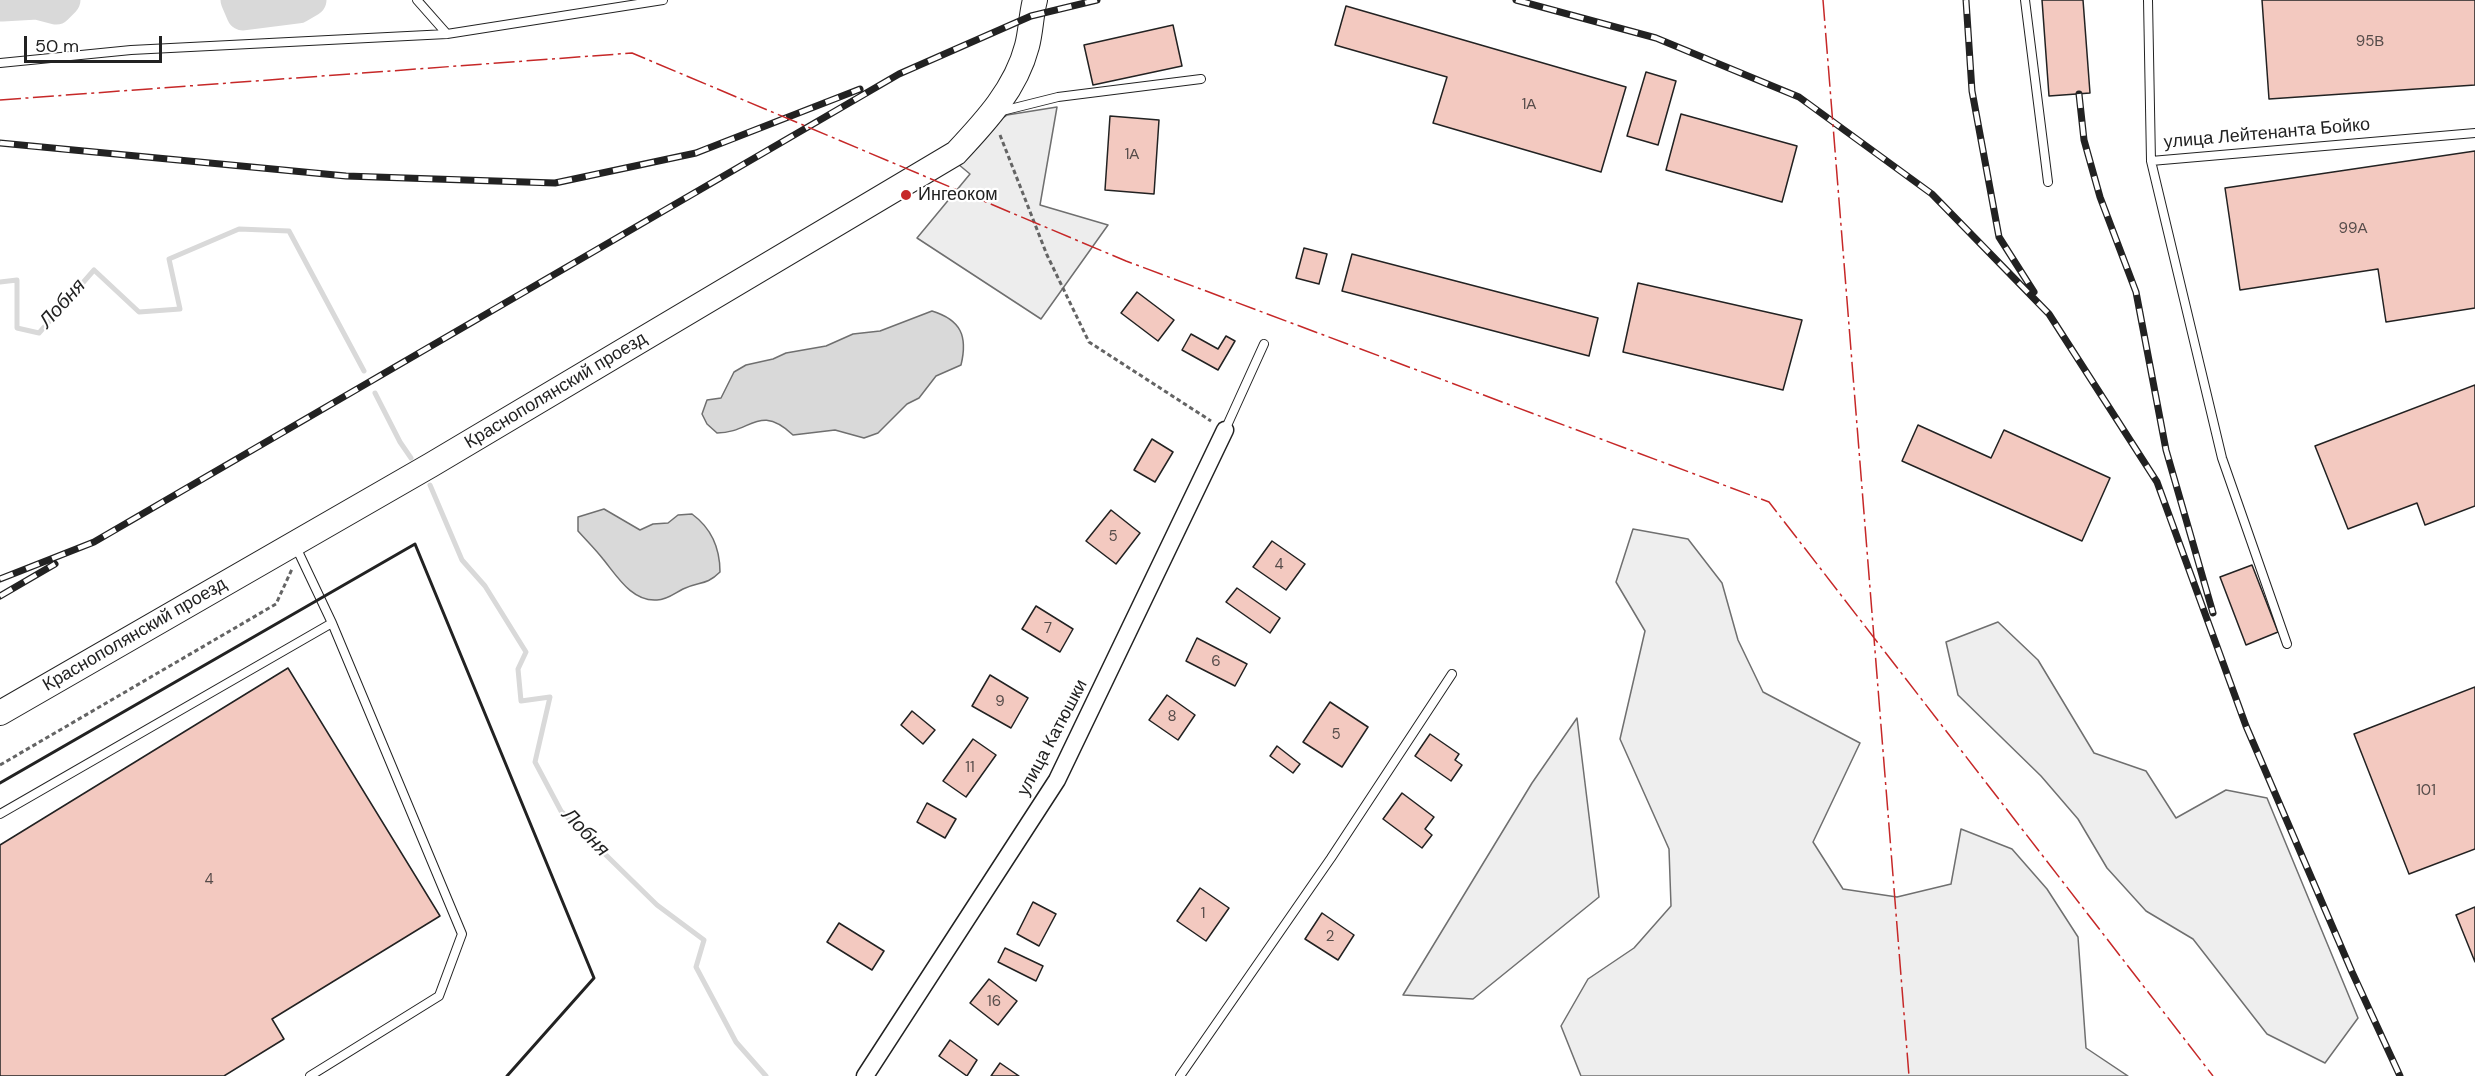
<!DOCTYPE html>
<html>
<head>
<meta charset="utf-8">
<style>
	body { margin:0 }
	#map { position:relative; width:2475px; height:1076px; overflow:hidden; background:#fff; font-family:"DM Sans",sans-serif }
	canvas { display:block }
	.scale { position:absolute; left:24px; top:36px; width:138px; height:27px; box-sizing:border-box; border:3px solid #222; border-top:0; padding-left:8px; font-size:18px; line-height:21px; white-space:nowrap; color:#222; -webkit-text-stroke:4px #fff; paint-order:stroke }
</style>
</head>
<body>
<div id="map">
<canvas width="2475" height="1076"></canvas>
<div class="scale">50 m</div>
</div>
<script>
const ctx = document.querySelector('canvas').getContext('2d');
ctx.lineJoin = 'round';
function paint(path, color) { ctx.fillStyle = color; ctx.fill(path, 'evenodd'); }
function stroke(path, color, width, dash) { ctx.strokeStyle = color; ctx.lineWidth = width; ctx.lineCap = dash ? 'butt' : 'round'; ctx.setLineDash(dash || []); ctx.stroke(path); }
function drawText(font, color, halo, rows, align = 'center') {
  ctx.font = font + ' "DM Sans",sans-serif'; ctx.lineWidth = 4.5; ctx.setLineDash([]); ctx.textBaseline = 'middle'; ctx.strokeStyle = halo; ctx.fillStyle = color; for (const [text, x, y, turn = 0] of rows) {
    ctx.save(); ctx.translate(x, y); ctx.rotate((+turn || 0) * Math.PI / 180); ctx.textAlign = isNaN(turn) ? turn : align; if (halo) ctx.strokeText(text, 0, 0); ctx.fillText(text, 0, 0); ctx.restore();
  }
}
const green = new Path2D(`
	M1633 529 1688 539 1722 583 1738 640 1763 692 1860 743 1813 842 1843 889 1897 897 1951 884 1961 829 2012 849 2047 889 2078 937 2086 1048 2128 1076H1581L1561 1026 1588 979 1634 948 1671 906 1669 849 1620 739 1645 631 1616 582Z
	M1998 622 2038 660 2094 753 2146 771 2176 818 2226 790 2267 798 2358 1018 2325 1063 2267 1034 2193 939 2146 911 2107 868 2078 819 2041 776 1958 695 1946 642Z
	M1577 718 1599 897 1473 999 1403 995 1532 783Z`);
const parking = new Path2D(`
	M1057 107 1040 205 1108 225 1041 319 917 238 970 174 958 164 986 128 1007 115Z`);
const water = new Path2D(`
	M932 311C961 320 968 336 961 365L936 376 919 398 907 404 878 433 864 438 835 430 793 435C759 403 751 433 717 433L707 424 702 414 707 400 721 398 734 372 746 365 773 359 786 353 826 346 853 334 880 331Z
	M604 509 640 530 653 524 668 523 678 515 692 514C711 528 720 548 720 572 706 586 699 581 683 589 675 593 667 600 657 600 632 602 617 576 603 559 596 550 587 541 578 531V517Z`);
const stream = new Path2D(`
	M0 282 17 280V328L39 333 94 270 139 312 180 309 169 259 239 229 289 231 364 371
	M375 393 400 442 411 458
	M430 485 462 560 485 586 526 652 518 669 521 701 550 697 535 762 561 811 657 905 704 940 696 967 736 1042 766 1076`);
const river = new Path2D(`
	M237 0 243 14 298 7 310 0
	M0 3 2 5 37 3 56 8 64 0`);
const building = new Path2D(`
	M2042 0H2083L2090 93 2049 96Z
	M2262 0H2475V85L2269 99Z
	M1346 6 1626 87 1601 172 1433 123 1447 77 1335 45Z
	M1173 25 1182 66 1093 85 1084 45Z
	M1646 72 1676 81 1658 145 1627 136Z
	M1681 114 1797 146 1782 202 1666 170Z
	M1110 116 1159 120 1154 194 1105 190Z
	M2475 151V308L2386 322 2378 269 2240 290 2225 188Z
	M1304 248 1327 254 1319 284 1296 278Z
	M1352 254 1598 318 1589 356 1342 291Z
	M1638 283 1802 320 1783 390 1623 352Z
	M1137 292 1174 320 1158 341 1121 313Z
	M1191 334 1218 349 1226 336 1235 341 1218 370 1182 350Z
	M2475 385V506L2425 525 2417 503 2348 529 2315 446Z
	M1918 425 1991 458 2004 430 2110 478 2082 541 1902 461Z
	M1152 439 1173 452 1155 482 1134 470Z
	M1111 510 1140 533 1116 564 1086 541Z
	M1272 541 1305 564 1286 590 1253 567Z
	M2252 565 2278 632 2246 645 2220 577Z
	M1237 588 1280 618 1270 633 1226 602Z
	M1036 606 1073 629 1060 652 1022 629Z
	M1197 638 1247 664 1235 686 1186 661Z
	M288 668 440 916 272 1019 284 1039 224 1076H0V845Z
	M990 675 1028 698 1011 728 972 706Z
	M2475 687V849L2409 874 2354 734Z
	M1167 695 1195 715 1178 740 1149 720Z
	M1330 702 1368 727 1342 767 1303 742Z
	M912 711 935 730 923 744 901 725Z
	M1430 734 1459 754 1455 760 1462 765 1451 781 1415 756Z
	M973 739 996 755 966 797 943 781Z
	M1277 746 1300 764 1293 773 1270 756Z
	M1402 793 1434 817 1425 829 1432 835 1422 848 1383 819Z
	M927 803 956 819 945 838 917 822Z
	M1200 888 1229 908 1206 941 1177 921Z
	M1033 902 1056 914 1039 946 1017 934Z
	M2475 907V962L2456 915Z
	M1322 913 1354 935 1338 960 1305 939Z
	M839 923 884 951 872 970 827 942Z
	M1005 948 1043 966 1036 981 998 962Z
	M989 979 1017 1001 998 1025 970 1003Z
	M950 1040 977 1060 967 1076 939 1056Z
	M1000 1063 1019 1076H991Z`);
const path = new Path2D(`
	M1000 135 1047 255 1089 342 1211 421
	M0 765 276 604 292 569`);
const service = new Path2D(`
	M417 0 447 34
	M2025 0 2048 182
	M2148 0 2151 161 2475 133
	M0 63 131 50 447 34 663 0
	M998 112 1058 97 1201 79
	M2151 161 2222 458 2287 644
	M1225 430 1264 344
	M295 545 332 623 462 934 439 996 310 1076
	M0 814 332 623
	M1180 1076 1331 858 1452 674`);
const minor = new Path2D(`
	M865 1076 1057 780 1225 430`);
const secondary = new Path2D(`
	M0 713 431 465 956 153C985 122 1016 89 1027 46 1031 31 1031 15 1035 0`);
const rail = new Path2D(`
	M1516 0 1656 38 1799 97 1932 194 2049 314 2157 482 2246 726 2352 972 2400 1076
	M1966 0 1972 91 1999 237 2034 292
	M2079 94 2084 140 2100 197 2136 292 2166 450 2213 613
	M0 143 346 176 555 183 696 153 860 89
	M0 579 94 542 899 74 1031 16 1097 0
	M0 596 55 564`);
const wall = new Path2D(`
	M0 783 415 544 594 978 507 1076`);
const power = new Path2D(`
	M1823 0 1909 1076
	M0 100 632 53 1126 261 1769 502 2213 1076`);
const markers = [
	[906,195,6,"#c62828"]
];
const numberNames = [
	["95В",2370,42],
	["1А",1529,105],
	["1А",1132,155],
	["99А",2353,229],
	["5",1113,537],
	["4",1279,565],
	["7",1048,629],
	["6",1216,662],
	["9",1000,702],
	["8",1172,717],
	["5",1336,735],
	["11",970,768],
	["101",2426,791],
	["4",209,880],
	["1",1203,914],
	["2",1330,937],
	["16",994,1002]
];
const streetNames = [
	["улица Лейтенанта Бойко",2267,134,-5],
	["Краснополянский проезд",556,391,-31],
	["Краснополянский проезд",135,635,-30],
	["улица Катюшки",1053,738,-62]
];
const poiNames = [
	["Ингеоком",918,195]
];
const waterNames = [
	["Лобня",63,304,-48],
	["Лобня",585,833,46]
];
paint(green, '#eee');
stroke(green, '#6f6f6f', 1.5);
paint(parking, '#ededed');
stroke(parking, '#6f6f6f', 1.5);
paint(water, '#d9d9d9');
stroke(water, '#6f6f6f', 1.5);
stroke(stream, '#d9d9d9', 5);
stroke(river, '#d9d9d9', 33);
paint(building, '#f3c9c0');
stroke(building, '#222', 1.5);
stroke(service, '#222', 10);
stroke(minor, '#222', 19);
stroke(secondary, '#222', 26);
stroke(path, '#646464', 3, [4.5, 3]);
stroke(service, '#fff', 8);
stroke(minor, '#fff', 16);
stroke(secondary, '#fff', 24);
stroke(rail, '#222', 7);
stroke(rail, '#fff', 4.5, [14]);
stroke(wall, '#222', 3);
stroke(power, '#c62828', 1.5, [21, 4.5, 3, 4.5]);
for (const [x, y, r, color] of markers) { const dot = new Path2D(); dot.arc(x, y, r, 0, 2 * Math.PI); ctx.fillStyle = color; ctx.fill(dot); stroke(dot, '#fff', 2); }
drawText('15px', '#564c4a', null, numberNames);
drawText('18px', '#222', '#fff', streetNames);
drawText('18px', '#222', '#fff', poiNames, 'left');
drawText('italic 20px', '#222', '#fff', waterNames);
</script>
</body>
</html>
